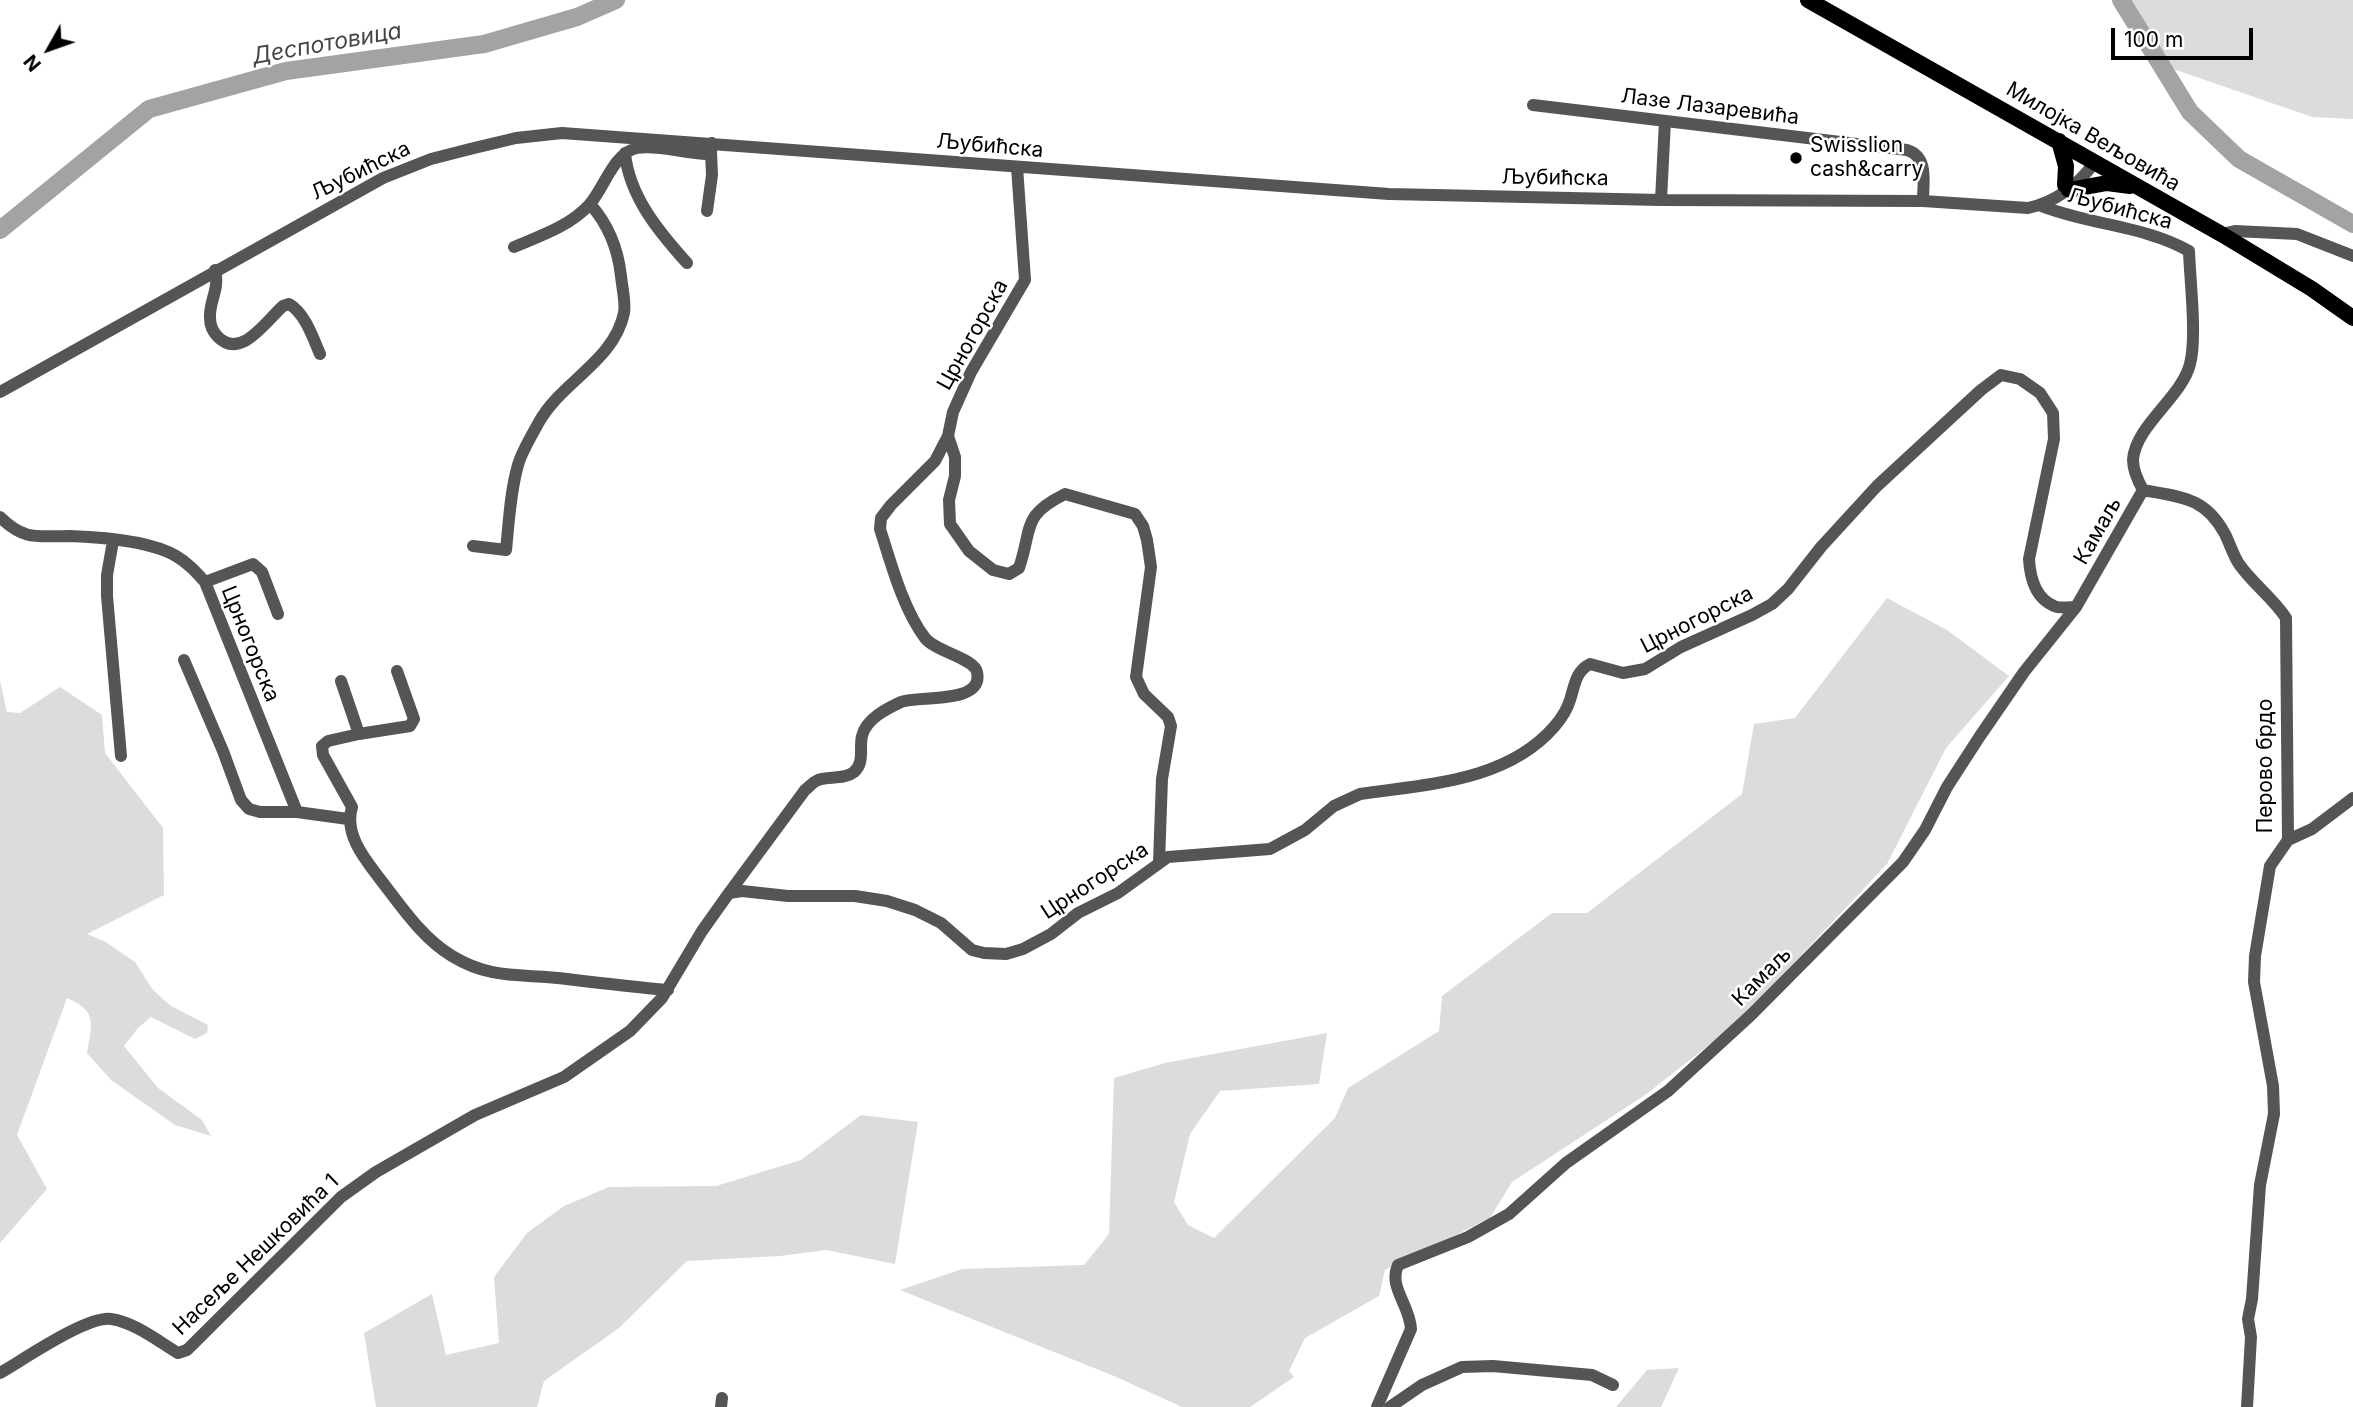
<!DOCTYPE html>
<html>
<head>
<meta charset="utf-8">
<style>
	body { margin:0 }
	#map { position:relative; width:2353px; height:1407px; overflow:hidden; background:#fff; font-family:Inter,sans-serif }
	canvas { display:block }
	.north { position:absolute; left:14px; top:14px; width:70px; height:70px; -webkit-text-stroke:5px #fff; paint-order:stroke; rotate:230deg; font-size:19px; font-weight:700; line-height:28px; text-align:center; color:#000 }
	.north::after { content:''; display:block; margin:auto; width:24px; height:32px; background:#000; clip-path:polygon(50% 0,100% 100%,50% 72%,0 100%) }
	.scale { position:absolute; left:2111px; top:28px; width:142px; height:32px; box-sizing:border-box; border:4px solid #000; border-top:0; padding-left:9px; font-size:21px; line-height:24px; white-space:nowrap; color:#000; -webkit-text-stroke:5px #fff; paint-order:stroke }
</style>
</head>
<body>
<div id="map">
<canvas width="2353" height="1407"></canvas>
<div class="north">N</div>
<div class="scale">100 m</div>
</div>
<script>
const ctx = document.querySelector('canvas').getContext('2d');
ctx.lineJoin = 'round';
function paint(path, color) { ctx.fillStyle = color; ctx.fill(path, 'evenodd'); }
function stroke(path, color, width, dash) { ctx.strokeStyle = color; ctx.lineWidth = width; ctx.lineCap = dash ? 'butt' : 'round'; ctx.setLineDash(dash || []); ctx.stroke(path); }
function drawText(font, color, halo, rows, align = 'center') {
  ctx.font = font + ' Inter,sans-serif'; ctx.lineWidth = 5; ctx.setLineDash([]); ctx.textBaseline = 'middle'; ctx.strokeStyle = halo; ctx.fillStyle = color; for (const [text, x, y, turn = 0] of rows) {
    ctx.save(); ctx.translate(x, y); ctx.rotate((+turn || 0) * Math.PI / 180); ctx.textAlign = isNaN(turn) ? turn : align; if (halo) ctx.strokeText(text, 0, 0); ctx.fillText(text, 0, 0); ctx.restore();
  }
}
const green = new Path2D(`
	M2120 0H2353V119L2312 117 2153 62Z
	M1887 598 1947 630 2009 676 1946 748 1887 864 1739 1021 1648 1093 1512 1182 1490 1218 1385 1270 1379 1296 1305 1338 1289 1371 1294 1377 1250 1407H1182L1114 1376 900 1290 962 1269 1084 1265 1109 1234 1114 1078 1165 1063 1327 1033 1319 1084 1220 1091 1190 1134 1174 1202 1188 1225 1214 1238 1335 1118 1348 1088 1439 1031 1442 996 1552 913H1587L1742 794 1754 724 1795 718Z
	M0 681 7 712 20 713 60 687 102 715 105 753 163 828 164 895 87 934 104 941 135 962 153 990 171 1006 208 1025 207 1033 195 1039 151 1017 138 1028 124 1046 158 1088 202 1120 211 1136 175 1125 111 1080 87 1053C92 1024 98 1011 67 998L17 1135 47 1189 0 1243Z
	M861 1115 918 1122 895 1264 826 1250 780 1256 687 1261 619 1328 544 1381 537 1407H376L364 1333 432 1294 446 1355 499 1343 494 1277 527 1233 564 1206 609 1187 716 1186 801 1160Z
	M1679 1368 1661 1407H1616L1647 1370Z`);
const river = new Path2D(`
	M2121 0 2190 112 2239 159 2353 224
	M0 230 149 109 286 71 484 44 577 17 616 0`);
const minor = new Path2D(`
	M1533 105 1907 150C1929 157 1923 182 1923 201
	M625 153C629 196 659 232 687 263
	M1661 200 1665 121
	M2039 205C2087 225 2144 225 2189 251 2190 281 2197 338 2190 364 2182 397 2135 426 2133 460 2133 471 2138 481 2143 490 2181 497 2205 497 2225 534 2230 544 2233 555 2239 564 2253 584 2273 598 2286 618L2288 840 2270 866 2255 956 2254 982 2273 1086 2274 1114 2260 1185 2252 1299 2248 1319 2251 1337 2247 1407
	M707 211 712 175 711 152
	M2221 234 2235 231 2297 234 2353 256
	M514 247C540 236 570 226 589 205 604 189 613 153 637 148 657 144 686 154 707 154L711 152 712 143
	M215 270C220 290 209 300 210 318 210 325 213 332 218 337 241 360 266 321 283 306L289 304C305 313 313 338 320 354
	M0 392 383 178 431 159 470 149 516 138 562 133 1389 194 1661 200 1923 201 2028 208C2056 202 2078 185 2095 162
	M948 436 955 457V476L949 500 950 524 969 551 993 570 1009 574 1019 568C1033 527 1021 516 1065 494L1135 514 1143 526 1147 540 1151 567 1136 677 1144 694 1168 717 1171 726 1162 779 1159 862
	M0 517C24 541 38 536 70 536 99 537 151 541 176 556 188 563 196 572 205 582L297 812
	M113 541 107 575V596L121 756
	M473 546 506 550C509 522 510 493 518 465 522 451 532 435 539 422 561 382 614 361 624 313 626 303 622 287 621 276 618 249 608 224 590 204
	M205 582 253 564 262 572 278 614
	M184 660 223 751 241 800 249 809 260 812H297L348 819
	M341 681 359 734 328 741 322 746 323 755 352 807C344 834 364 858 380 879 401 906 422 938 452 956 493 981 524 973 567 979 600 983 633 987 668 990
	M359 734 410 726 414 719 397 671
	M2288 840 2312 829 2353 798
	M729 893 805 790C809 787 813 782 818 780 829 776 844 780 854 772 865 762 859 749 862 736 866 719 886 709 901 702 919 695 984 705 977 672 974 658 936 652 925 638 903 609 891 563 880 529L881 518 891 505 935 461 948 436 953 412 971 372 1025 280 1017 167
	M0 1373C23 1360 86 1316 111 1319 134 1322 158 1341 178 1353L187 1350 341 1197 376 1172 475 1115 564 1077 630 1031 662 998 702 931 729 893 742 891 788 896H855L887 901 915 910 941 923 972 950 984 953 1006 954 1023 949 1051 934 1078 913 1118 893 1168 857 1270 849 1305 830 1334 806 1360 794C1426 784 1506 782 1554 727 1561 719 1567 710 1570 700 1575 685 1575 672 1590 664L1623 673 1645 669 1681 647 1752 615 1772 604 1788 589 1821 547 1877 486 1981 390 2001 375 2020 379 2040 393 2053 413 2054 439 2029 559C2030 577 2035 598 2054 606 2060 609 2070 607 2076 607
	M721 1407 722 1398
	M1377 1407 1411 1329C1410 1305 1388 1287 1398 1265L1468 1237 1509 1214 1566 1163 1668 1091 1751 1015 1903 862 1925 830 1947 787 1980 736 2024 672 2076 607 2143 490
	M1390 1407 1422 1385 1462 1367 1493 1366 1592 1375 1613 1385`);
const major = new Path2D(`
	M1808 0 2223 235 2312 289 2353 318
	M2059 141 2066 166 2065 185
	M2069 190 2107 183 2130 186`);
const markers = [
	[1796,158,7,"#000"]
];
const streetNames = [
	["Лазе Лазаревића",1710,107,7],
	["Милојка Вељовића",2093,137,30],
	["Љубићска",990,146,5],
	["Љубићска",361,171,-26],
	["Љубићска",1555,178,1],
	["Љубићска",2120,209,15],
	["Црногорска",973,335,-61],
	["Камаљ",2098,531,-60],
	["Црногорска",1697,620,-27],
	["Црногорска",250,644,68],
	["Перово брдо",2266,766,-90],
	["Црногорска",1095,881,-33],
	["Камаљ",1762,977,-45],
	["Насеље Нешковића 1",256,1255,-44]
];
const poiNames = [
	["Swisslion",1810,146],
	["cash&carry",1810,170]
];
const waterNames = [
	["Деспотовица",327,44,-10]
];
paint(green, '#dcdcdc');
stroke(river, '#a3a3a3', 18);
stroke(minor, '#555', 12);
stroke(major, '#000', 16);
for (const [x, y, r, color] of markers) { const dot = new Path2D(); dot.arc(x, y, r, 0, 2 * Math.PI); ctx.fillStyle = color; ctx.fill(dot); stroke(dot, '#fff', 2.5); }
drawText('21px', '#000', '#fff', streetNames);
drawText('21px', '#000', '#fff', poiNames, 'left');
drawText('italic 23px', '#444', '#fff', waterNames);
</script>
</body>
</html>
